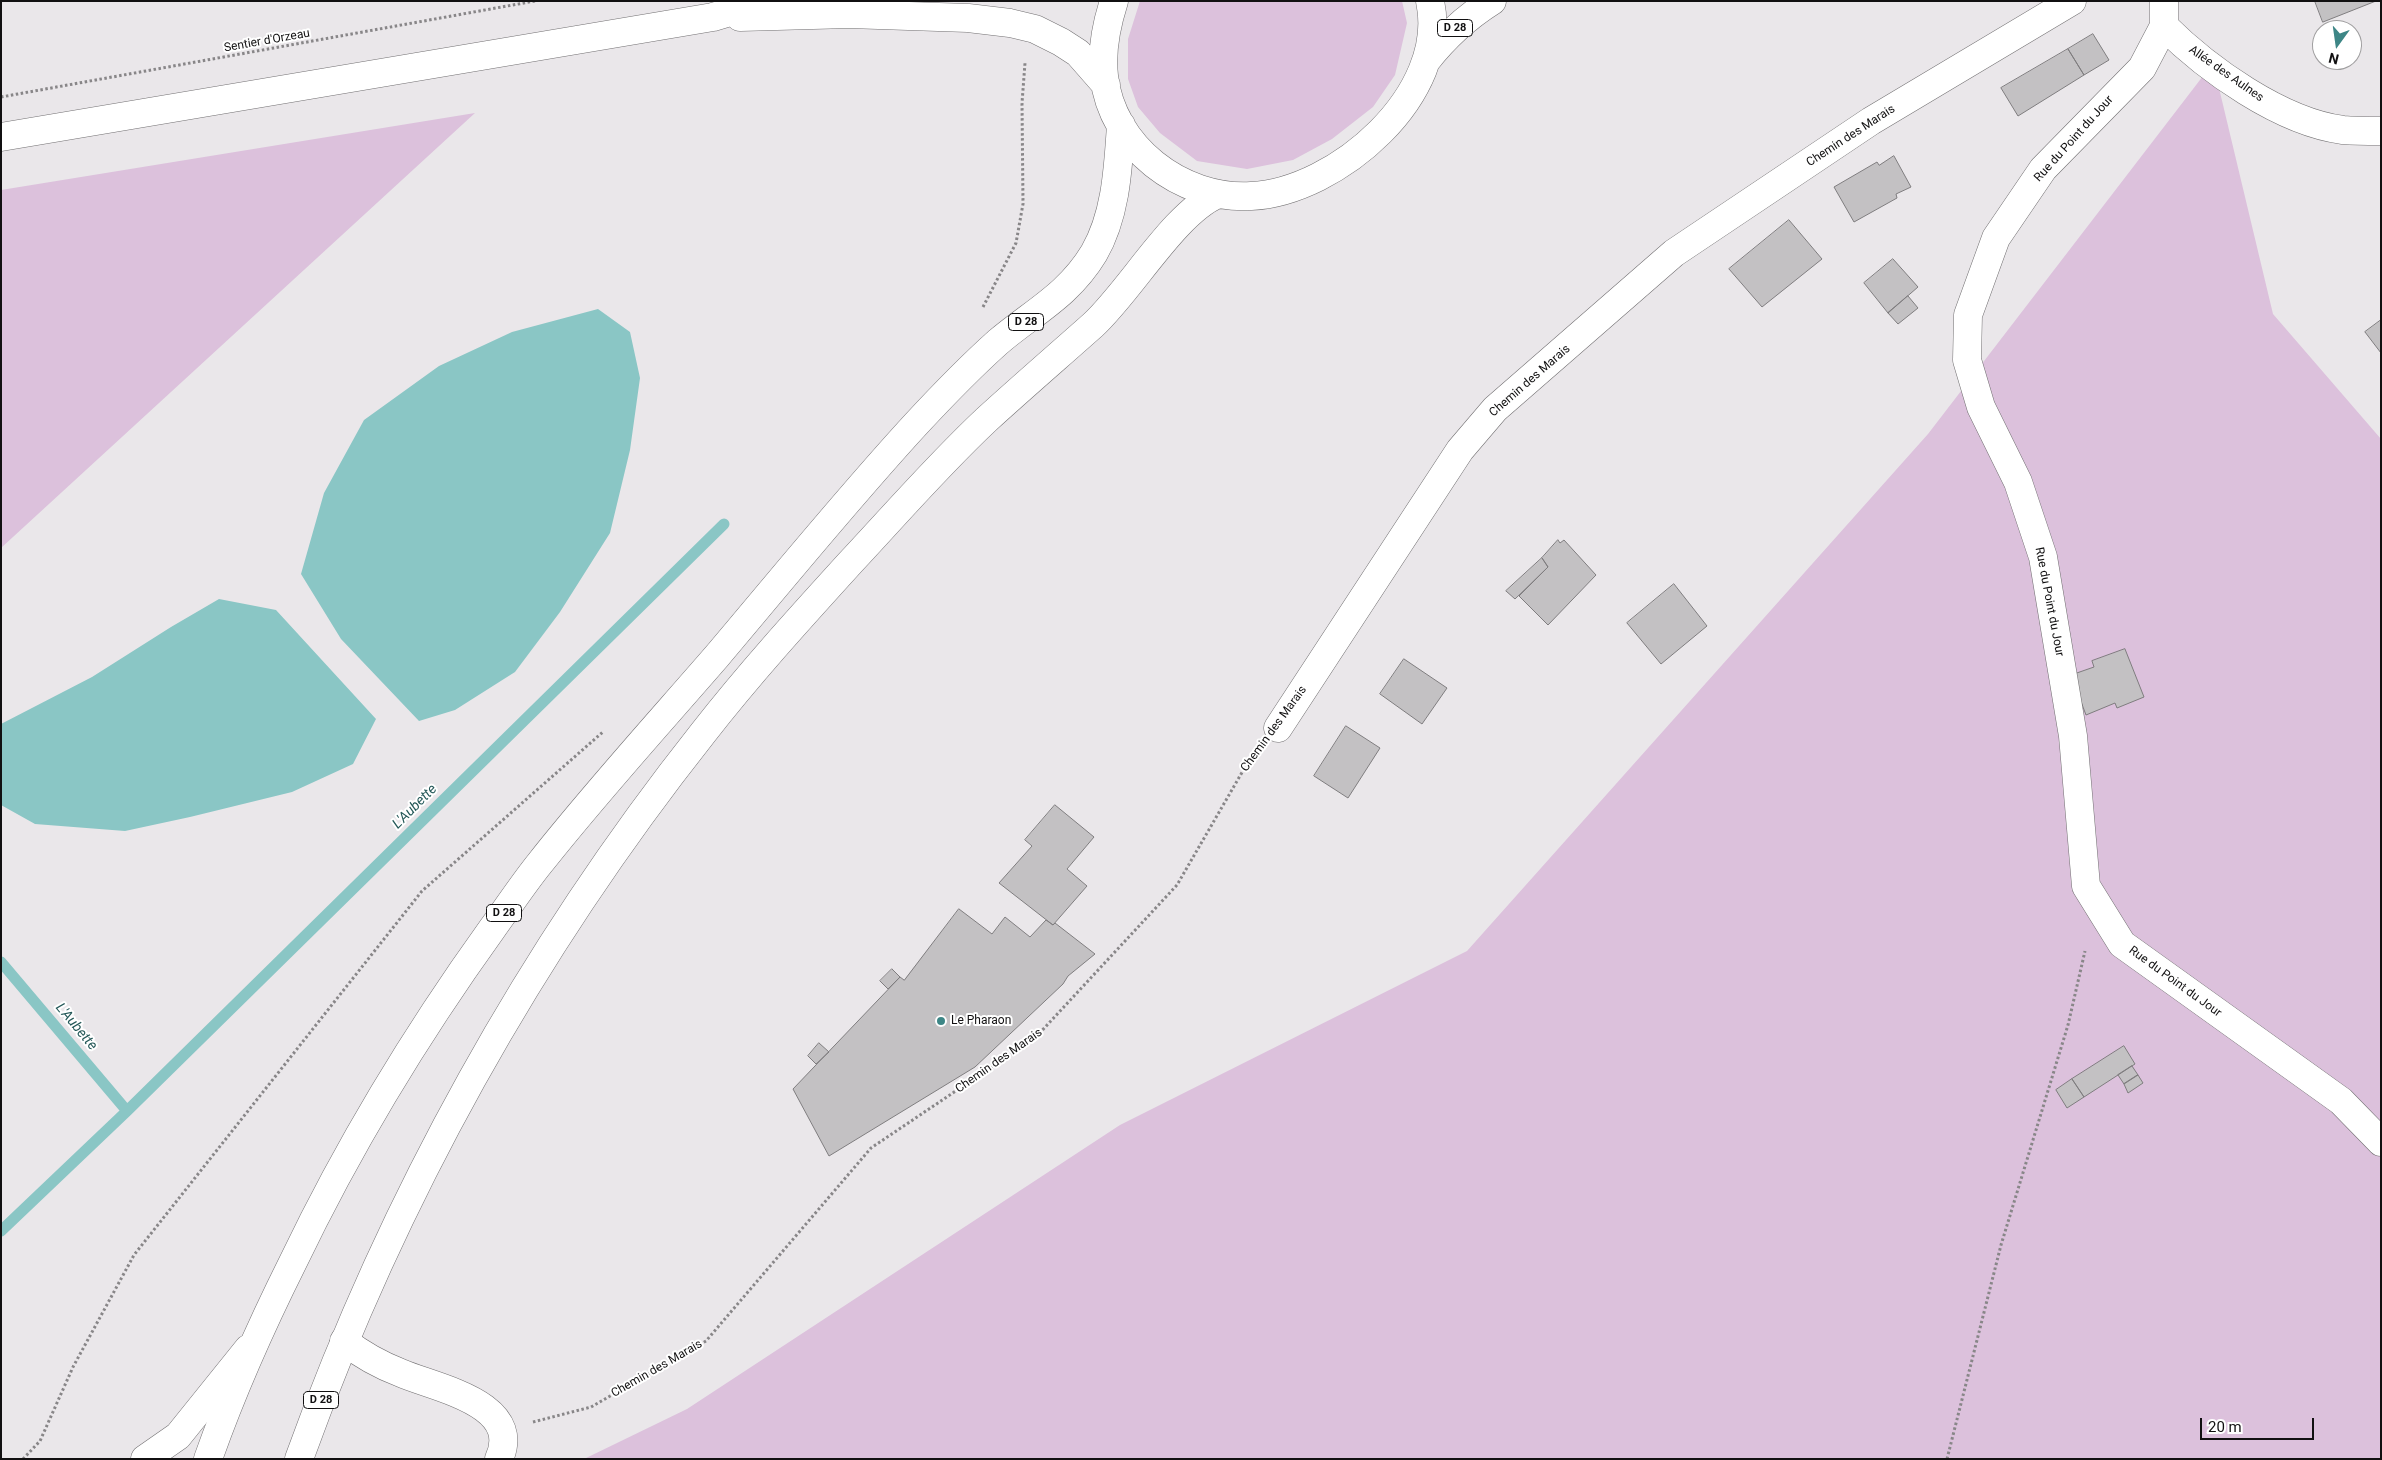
<!DOCTYPE html>
<html>
<head>
<meta charset="utf-8">
<style>
	body { margin:0 }
	#map { position:relative; width:2382px; height:1460px; overflow:hidden; background:#eae7ea; font-family:Roboto,sans-serif }
	canvas { display:block }
	.frame { position:absolute; inset:0; border:2px solid #111011; pointer-events:none }
	.north { position:absolute; left:2312px; top:20px; width:50px; height:50px; box-sizing:border-box; background:#fff; border:1px solid #a09fa0; border-radius:50%; rotate:194deg; font-size:14px; font-weight:700; line-height:20px; text-align:center; color:#111011 }
	.north::after { content:''; display:block; margin:auto; width:18px; height:22px; background:#3d8686; clip-path:polygon(50% 0,100% 100%,50% 72%,0 100%) }
	.scale { position:absolute; left:2200px; top:1418px; width:114px; height:22px; box-sizing:border-box; border:2px solid #111011; border-top:0; padding-left:6px; font-size:15px; line-height:18px; white-space:nowrap; color:#111011; -webkit-text-stroke:4px #fff; paint-order:stroke }
</style>
</head>
<body>
<div id="map">
<canvas width="2382" height="1460"></canvas>
<div class="frame"></div>
<div class="north">N</div>
<div class="scale">20 m</div>
</div>
<script>
const ctx = document.querySelector('canvas').getContext('2d');
ctx.lineJoin = 'round';
function paint(path, color) { ctx.fillStyle = color; ctx.fill(path, 'evenodd'); }
function stroke(path, color, width, dash) { ctx.strokeStyle = color; ctx.lineWidth = width; ctx.lineCap = dash ? 'butt' : 'round'; ctx.setLineDash(dash || []); ctx.stroke(path); }
function drawText(font, color, halo, rows, align = 'center') {
  ctx.font = font + ' Roboto,sans-serif'; ctx.lineWidth = 4; ctx.setLineDash([]); ctx.textBaseline = 'middle'; ctx.strokeStyle = halo; ctx.fillStyle = color; for (const [text, x, y, turn = 0] of rows) {
    ctx.save(); ctx.translate(x, y); ctx.rotate((+turn || 0) * Math.PI / 180); ctx.textAlign = isNaN(turn) ? turn : align; if (halo) ctx.strokeText(text, 0, 0); ctx.fillText(text, 0, 0); ctx.restore();
  }
}
const green = new Path2D(`
	M1140 1H1402L1407 23 1395 75 1373 107 1332 139 1293 160 1247 169 1197 161 1160 133 1138 107 1128 79V39Z
	M2213 63 2273 314 2381 439V1459H584L687 1409 1120 1125 1467 951 1928 434Z
	M475 113 1 548V190Z`);
const water = new Path2D(`
	M598 309 630 332 640 378 630 450 610 533 560 612 515 672 455 710 419 721 341 639 301 574 324 493 364 420 439 366 512 332Z
	M219 599 276 610 376 719 353 764 292 792 190 817 125 831 35 824 1 805V724L92 677 171 627Z`);
const stream = new Path2D(`
	M1 962 127 1111
	M1 1231 127 1111 724 524`);
const building = new Path2D(`
	M2315 1H2376L2323 22Z
	M2093 34 2109 60 2084 75 2068 49Z
	M2068 49 2084 75 2018 116 2001 88Z
	M1894 156 1911 187 1896 194 1897 198 1854 222 1834 187 1877 162 1879 165Z
	M1789 220 1822 259 1762 307 1729 269Z
	M1893 259 1918 287 1888 313 1864 283Z
	M1908 296 1918 308 1898 324 1888 313Z
	M2381 320V353L2365 332Z
	M1558 540 1560 543 1564 540 1596 575 1548 625 1519 596 1548 567 1542 558Z
	M1542 558 1548 567 1515 599 1506 591Z
	M1674 584 1707 626 1661 664 1627 623Z
	M2125 649 2144 697 2117 708 2115 703 2086 715 2071 675 2094 667 2092 661Z
	M1404 659 1447 688 1422 724 1380 694Z
	M1346 726 1380 748 1348 798 1314 776Z
	M1055 805 1094 837 1067 869 1087 886 1053 925 999 883 1032 846 1025 840Z
	M959 909 992 934 1005 917 1030 937 1046 920 1053 925 1055 923 1095 954 1068 976 1063 984 975 1067 829 1156 793 1089 900 977 904 980Z
	M892 969 900 977 888 989 880 981Z
	M819 1043 829 1052 816 1064 808 1056Z
	M2124 1046 2135 1064 2084 1097 2072 1079Z
	M2132 1066 2138 1075 2124 1084 2118 1075Z
	M2138 1075 2143 1083 2128 1093 2124 1084Z
	M2072 1079 2084 1097 2067 1108 2056 1090Z`);
const path = new Path2D(`
	M1 97 535 1
	M983 307 1016 243 1023 204 1022 103 1025 63
	M533 1422 591 1407 706 1341 871 1148 1036 1037 1177 885 1248 762 1255 753
	M23 1459 40 1441 73 1367 134 1255 422 891 604 731
	M1947 1459 2001 1245 2068 1025 2085 951`);
const minor = new Path2D(`
	M2164 1V26L2142 68 2043 169 1996 238 1968 315 1967 360 1981 407 2018 482 2043 557 2073 736 2086 886 2122 944 2341 1101 2381 1142
	M2164 26C2207 69 2281 122 2343 130 2355 131 2368 131 2381 131
	M1278 728 1460 450 1495 409 1674 253 1871 121 2072 1
	M344 1341C362 1355 380 1365 401 1373 435 1388 524 1403 499 1459
	M145 1459 178 1436 248 1349`);
const major = new Path2D(`
	M1114 1C1106 26 1101 50 1104 76 1112 147 1181 200 1251 196 1337 192 1450 94 1430 1
	M740 17 849 14 968 18 1010 23 1035 29 1061 42 1078 53 1106 85
	M1426 61C1445 37 1465 18 1492 1
	M1 137 713 17 766 1
	M208 1459C232 1391 261 1326 293 1262 350 1143 415 1036 492 929 508 907 523 884 540 863 596 792 658 724 717 656 783 578 847 499 916 424 942 396 969 368 998 342 1033 312 1068 296 1094 253 1116 215 1118 169 1121 125
	M299 1459C393 1198 531 950 703 733 749 674 799 619 849 564 894 516 937 466 986 420 1021 388 1057 357 1093 325 1131 290 1174 213 1218 194`);
const markers = [
	[941,1021,5,"#3d8686"]
];
const shields = [
	[1455,28,35],
	[1026,322,35],
	[504,913,35],
	[321,1400,35]
];
const shieldNames = [
	["D 28",1455,28],
	["D 28",1026,322],
	["D 28",504,913],
	["D 28",321,1400]
];
const streetNames = [
	["Sentier d'Orzeau",267,41,-10],
	["Allée des Aulnes",2226,74,35],
	["Chemin des Marais",1851,136,-33],
	["Rue du Point du Jour",2074,139,-48],
	["Chemin des Marais",1530,381,-41],
	["Rue du Point du Jour",2049,602,79],
	["Chemin des Marais",1274,729,-54],
	["Rue du Point du Jour",2175,982,36],
	["Chemin des Marais",999,1061,-35],
	["Chemin des Marais",657,1369,-30]
];
const poiNames = [
	["Le Pharaon",951,1021]
];
const waterNames = [
	["L'Aubette",415,807,-45],
	["L'Aubette",76,1027,50]
];
paint(green, '#dcc1dc');
paint(water, '#8ac6c5');
stroke(stream, '#8ac6c5', 11);
paint(building, '#c3c1c3');
stroke(building, '#7f7d7f', 1);
stroke(minor, '#727072', 29);
stroke(major, '#727072', 29);
stroke(path, '#888688', 3, [2.5, 2.5]);
stroke(minor, '#fff', 28);
stroke(major, '#fff', 28);
for (const [x, y, r, color] of markers) { const dot = new Path2D(); dot.arc(x, y, r, 0, 2 * Math.PI); ctx.fillStyle = color; ctx.fill(dot); stroke(dot, '#fff', 2); }
for (const [x, y, w] of shields) { const box = new Path2D(); box.roundRect(x - w / 2, y - 8.5, w, 17, 4); ctx.fillStyle = '#fff'; ctx.fill(box); stroke(box, '#111011', 1); }
drawText('bold 11px', '#111011', null, shieldNames);
drawText('12px', '#111011', '#fff', streetNames);
drawText('12px', '#111011', '#fff', poiNames, 'left');
drawText('italic 14px', '#245858', '#fff', waterNames);
</script>
</body>
</html>
